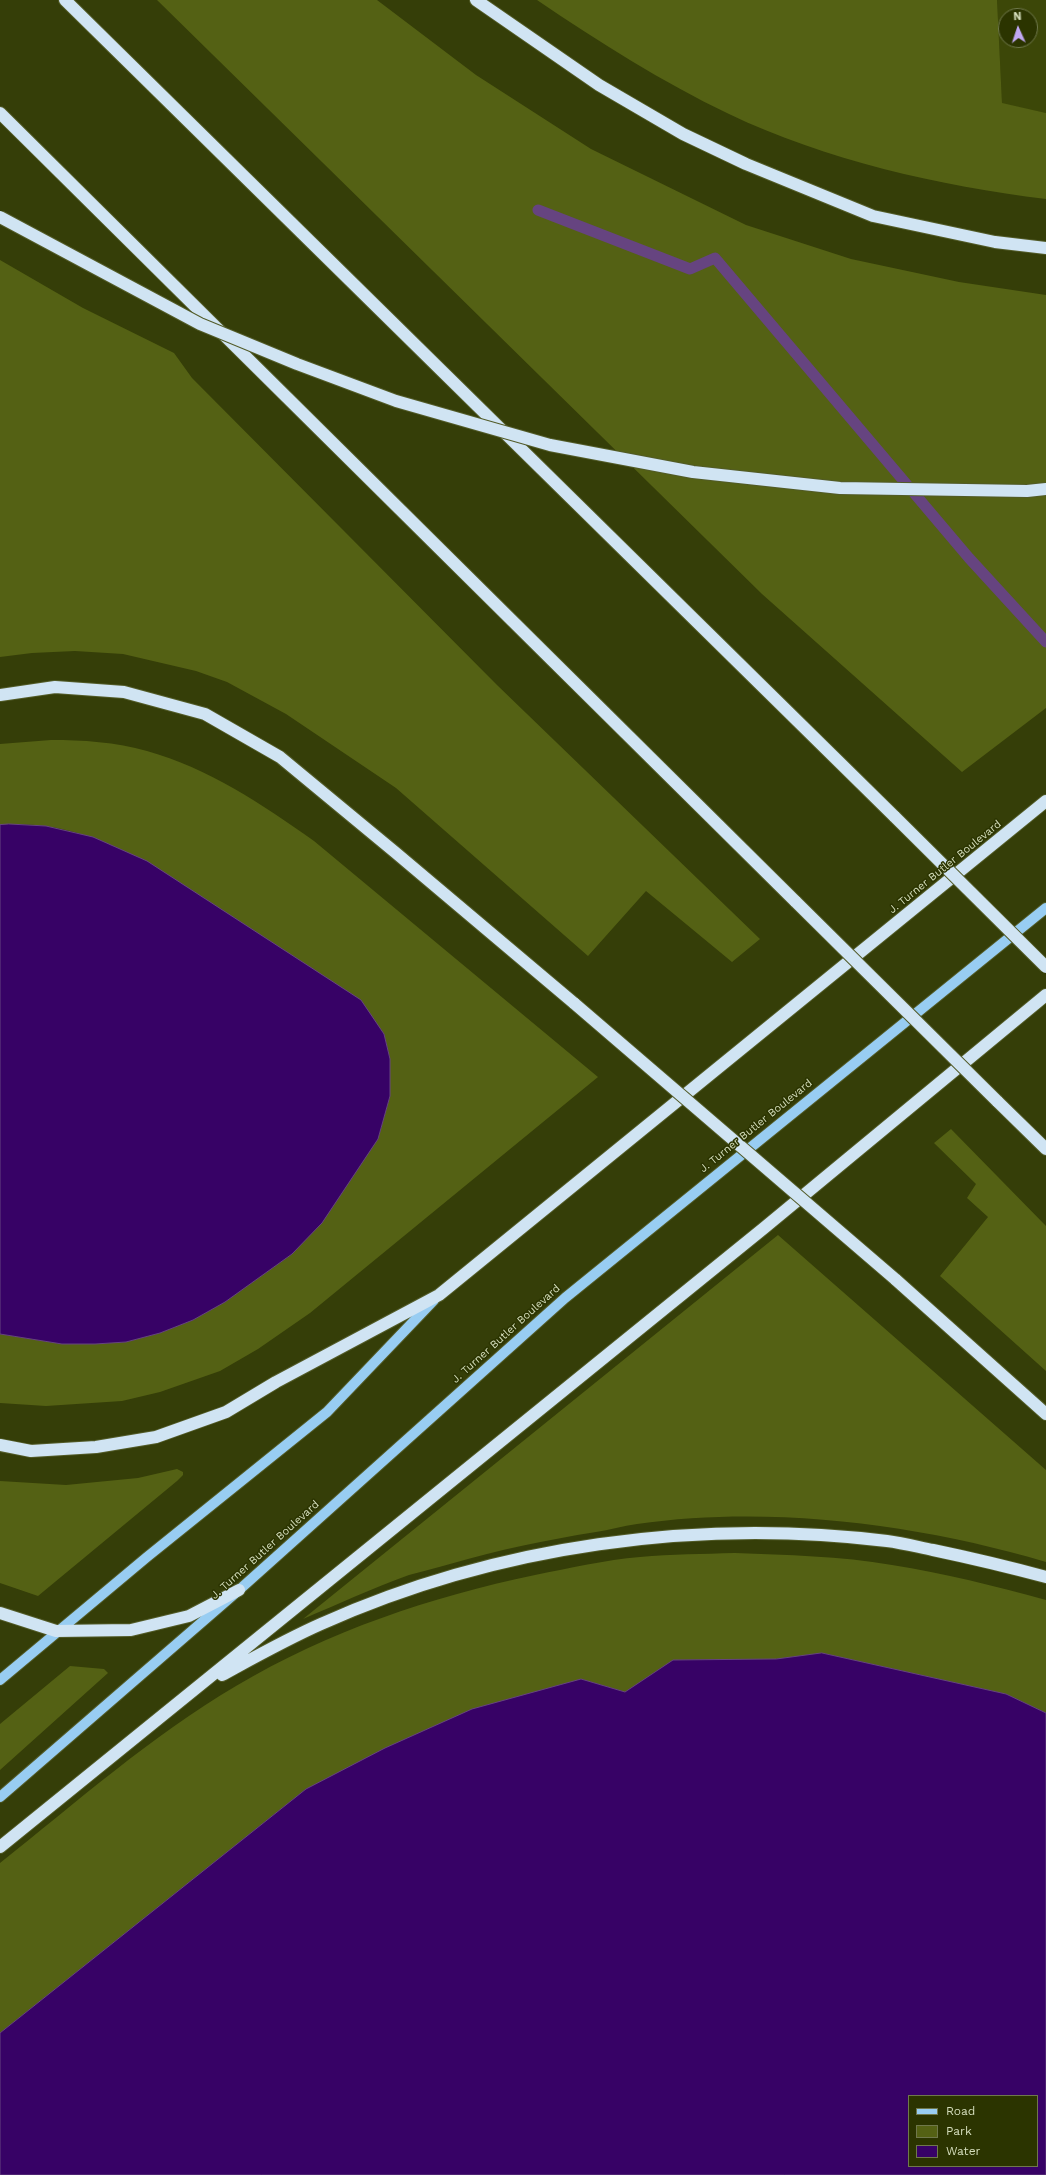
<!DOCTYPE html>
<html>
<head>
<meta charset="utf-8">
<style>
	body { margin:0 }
	#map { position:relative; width:1046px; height:2175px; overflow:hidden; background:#353e08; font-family:"Work Sans",sans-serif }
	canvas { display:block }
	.legend { position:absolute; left:908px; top:2095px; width:130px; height:72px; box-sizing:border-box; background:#2b3400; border:1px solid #6f784b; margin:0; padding:5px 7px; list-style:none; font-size:12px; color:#d4ddbb }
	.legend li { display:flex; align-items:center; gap:8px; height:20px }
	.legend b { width:20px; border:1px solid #6f784b }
	.north { position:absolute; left:998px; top:8px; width:40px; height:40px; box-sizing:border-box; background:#2b3400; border:1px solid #6f784b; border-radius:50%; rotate:357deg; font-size:11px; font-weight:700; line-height:16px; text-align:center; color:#d4ddbb }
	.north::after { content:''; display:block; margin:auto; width:14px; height:18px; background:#c1a8f3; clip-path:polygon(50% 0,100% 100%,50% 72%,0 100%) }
</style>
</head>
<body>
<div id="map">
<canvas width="1046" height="2175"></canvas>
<ul class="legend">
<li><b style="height:5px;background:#98cdf2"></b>Road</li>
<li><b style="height:11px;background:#546114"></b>Park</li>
<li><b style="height:11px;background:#370266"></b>Water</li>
</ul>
<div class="north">N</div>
</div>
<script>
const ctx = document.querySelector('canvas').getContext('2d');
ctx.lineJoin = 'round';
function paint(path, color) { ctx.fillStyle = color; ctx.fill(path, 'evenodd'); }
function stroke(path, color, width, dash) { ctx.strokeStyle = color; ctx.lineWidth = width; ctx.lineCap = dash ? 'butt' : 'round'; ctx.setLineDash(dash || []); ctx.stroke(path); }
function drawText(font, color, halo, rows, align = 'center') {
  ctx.font = font + ' "Work Sans",sans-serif'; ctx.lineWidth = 3; ctx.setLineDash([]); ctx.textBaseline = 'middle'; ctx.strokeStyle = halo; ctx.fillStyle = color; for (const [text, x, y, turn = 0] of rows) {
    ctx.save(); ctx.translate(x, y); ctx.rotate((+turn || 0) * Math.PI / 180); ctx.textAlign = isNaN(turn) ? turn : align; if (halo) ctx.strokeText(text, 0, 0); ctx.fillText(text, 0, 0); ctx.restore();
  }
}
const built = new Path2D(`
	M997 0H1046V113L1002 104ZM1006 16H1030V40H1006Z`);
const green = new Path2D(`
	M157 0H377L476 75 591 149 746 225 851 259 959 282 1046 295V708L962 772 762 594Z
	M537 0H997L1002 103 1046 113V199C940 186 825 160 729 114 662 82 599 42 537 0Z
	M0 260 83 308 174 353 192 378 497 685 760 939 732 962 646 891 588 956 396 788 286 714 227 682 196 671 123 654 75 651 32 653 0 657Z
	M51 740C82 740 116 742 147 751 208 768 262 804 314 841L598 1077 310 1313 258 1349 220 1371 160 1392 122 1401 46 1406 0 1403V1334L62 1344H95L126 1342 160 1333 193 1320 225 1302 292 1254 378 1139 390 1096V1059L384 1034 360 1000C317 972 274 944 231 916 160 870 89 817 0 825V744Z
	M951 1129 1046 1226V1371L940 1276 988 1217 967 1198 976 1184 934 1143Z
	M778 1235 1046 1470V1562C917 1524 771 1505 637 1524 623 1526 609 1530 596 1532 546 1540 498 1550 450 1564 437 1568 423 1571 409 1575 373 1588 338 1604 303 1619Z
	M177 1469 183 1472V1475L177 1481 38 1596 0 1583V1481L66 1485 138 1478Z
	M735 1553C787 1555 840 1556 892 1565 944 1573 995 1586 1046 1600V1713L1006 1694 822 1653 776 1659 673 1660 625 1692 581 1679 306 1789 0 2033V1863C77 1802 151 1736 236 1686 329 1631 430 1597 535 1575 570 1568 605 1560 640 1557 672 1554 703 1554 735 1553Z
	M70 1666 104 1669 108 1673 0 1770V1724Z`);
const water = new Path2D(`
	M9 824 46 826 93 837 147 861 361 1000 384 1034 390 1059V1096L378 1139 322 1223 292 1254 225 1302 193 1320 160 1333 126 1342 95 1344H62L0 1334V825Z
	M822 1653 1006 1694 1046 1713V2175H0V2033L306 1789 385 1748 472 1709 581 1679 625 1692 673 1660 776 1659ZM909 2096H1037V2166H909Z`);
const stream = new Path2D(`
	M538 210 690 269 715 258 969 558 1046 642`);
const primary = new Path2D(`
	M0 1680 147 1557 327 1412 434 1300
	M0 1797 239 1590 565 1298 1046 908`);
const motorway = new Path2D(`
	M65 0 895 817
	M476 0 599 85 683 134 746 164 873 216 995 242 1046 248
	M0 113 796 902
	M0 695 55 687 124 692 205 714 280 757 396 853 575 1004
	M997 1101 1046 1149
	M895 1279 1046 1414
	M0 1445 31 1451 96 1447 156 1437 226 1412 276 1382 439 1295 1046 801
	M0 1613 56 1631 131 1630 189 1616 239 1590
	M222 1675C255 1657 287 1639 321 1624 497 1545 697 1518 887 1541 903 1543 918 1547 933 1550 971 1558 1009 1567 1046 1577
	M0 1847 764 1228 1046 995`);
const motorwayBridge = new Path2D(`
	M0 217 200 324 297 364 396 401 550 445 693 472 840 488 1027 491 1046 489
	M895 817 1046 967
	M796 902 997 1101
	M575 1004 895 1279`);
const streetNames = [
	["J. Turner Butler Boulevard",945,867,-39],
	["J. Turner Butler Boulevard",756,1126,-39],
	["J. Turner Butler Boulevard",506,1334,-42],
	["J. Turner Butler Boulevard",265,1550,-42]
];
paint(built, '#3c4708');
paint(green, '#546114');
paint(water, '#370266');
stroke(water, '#664480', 1);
stroke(stream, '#664480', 11);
stroke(primary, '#525b28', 12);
stroke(motorway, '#525b28', 14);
stroke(primary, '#98cdf2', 10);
stroke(motorway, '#d0e4f3', 12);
stroke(motorwayBridge, '#525b28', 14, []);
stroke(motorwayBridge, '#d0e4f3', 12);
drawText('11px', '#d4ddbb', '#2b3400', streetNames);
</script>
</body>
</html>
